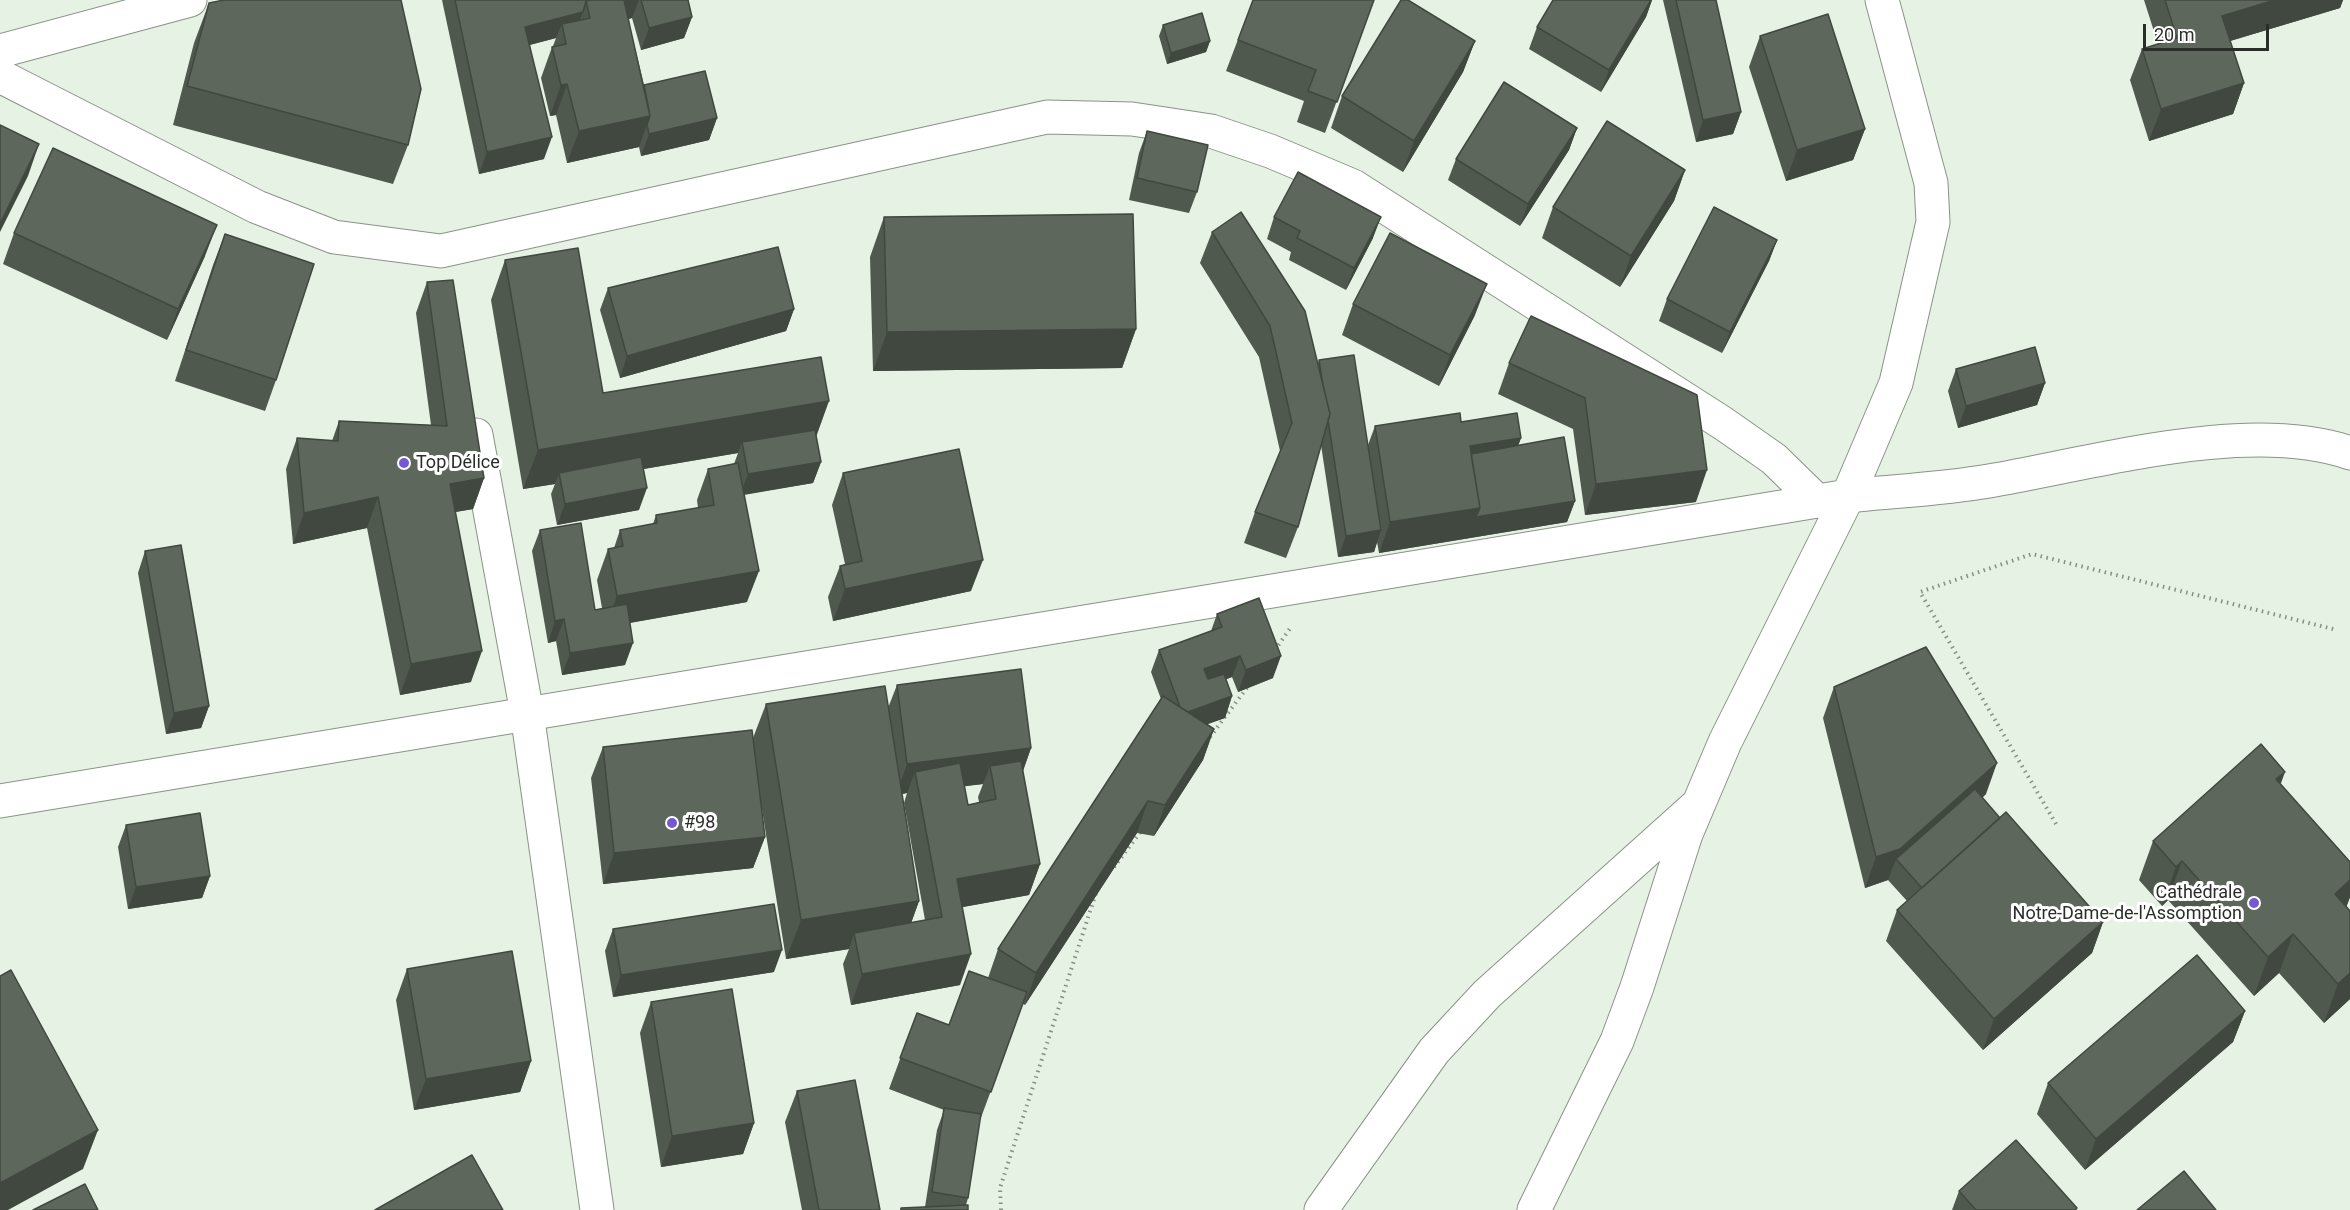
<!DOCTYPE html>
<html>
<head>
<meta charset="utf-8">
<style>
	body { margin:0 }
	#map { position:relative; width:2350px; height:1210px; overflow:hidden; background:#e6f2e4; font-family:Roboto,sans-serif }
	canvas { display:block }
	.scale { position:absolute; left:2143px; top:24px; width:126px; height:27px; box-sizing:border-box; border:3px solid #292e29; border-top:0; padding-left:8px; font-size:18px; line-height:21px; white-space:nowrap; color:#292e29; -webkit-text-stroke:4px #fff; paint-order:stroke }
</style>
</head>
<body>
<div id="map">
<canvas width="2350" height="1210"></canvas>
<div class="scale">20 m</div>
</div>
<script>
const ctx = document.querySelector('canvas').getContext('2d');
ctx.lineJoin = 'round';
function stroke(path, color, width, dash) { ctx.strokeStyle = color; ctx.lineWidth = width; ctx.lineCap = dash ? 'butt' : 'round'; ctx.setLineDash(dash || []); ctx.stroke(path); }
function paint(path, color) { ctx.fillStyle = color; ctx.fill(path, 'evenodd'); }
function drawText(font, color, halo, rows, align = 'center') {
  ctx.font = font + ' Roboto,sans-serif'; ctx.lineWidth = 6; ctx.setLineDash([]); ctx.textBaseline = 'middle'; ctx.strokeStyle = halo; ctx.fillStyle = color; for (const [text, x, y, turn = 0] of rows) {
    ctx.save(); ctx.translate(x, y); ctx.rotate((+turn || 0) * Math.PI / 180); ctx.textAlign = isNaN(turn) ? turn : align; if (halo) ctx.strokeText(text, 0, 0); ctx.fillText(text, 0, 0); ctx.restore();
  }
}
const path = new Path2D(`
	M1275 650 1291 627
	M1210 737 1249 685
	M2056 824 1920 592 2032 554 2337 630
	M1114 867 1142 830
	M1001 1210 1000 1188 1096 893`);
const minor = new Path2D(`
	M0 51 190 0
	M0 76 257 207 334 237 441 251 1047 117 1132 119 1211 131 1270 151 1353 186 1724 424 1774 459 1817 501
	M476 435 527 713 597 1210
	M0 801 1848 496 1896 383 1933 222 1931 183 1882 0
	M1321 1210 1434 1051 1487 994 1694 808
	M1534 1210 1617 1041 1637 987 1686 834 1725 742 1848 496C1895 491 1943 489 1989 481 2094 463 2249 418 2350 453`);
const wall = new Path2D(`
	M442 0H689H688L692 17 684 38 641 50 632 18 628 19 644 85 717 118 709 140 641 156 639 147 567 163 556 115 550 116 541 78 552 47 553 46 556 38 530 45 544 159 479 174Z
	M1253 0H1374L1325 133 1297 122 1304 101 1226 71Z
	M1553 0H1652L1646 17 1601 92 1529 49 1537 27Z
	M1663 0H1716L1741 112 1733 134 1696 142Z
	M2144 0H2343L2340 8 2230 41 2244 83 2233 114 2149 141 2130 80 2142 49 2158 44Z
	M209 3 408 145 393 184 173 125 194 43Z
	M1163 25 1210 41 1206 52 1167 64 1159 36Z
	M1760 36 1865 129 1853 160 1786 181 1749 67Z
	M1475 41 1463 72 1403 172 1331 128 1342 96Z
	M1577 128 1569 150 1520 226 1448 180 1456 159Z
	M1147 131 1197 192 1189 213 1129 200 1139 153Z
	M1685 170 1674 201 1620 287 1542 238 1553 207Z
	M884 217 1136 329 1122 368 873 371 870 257Z
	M1274 217 1373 238 1346 290 1289 260 1291 252 1267 239Z
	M1212 232 1318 364 1319 360 1368 445 1375 426 1461 422 1521 438 1518 446 1575 501 1567 522 1379 553 1377 542 1374 552 1338 557 1321 445 1298 527 1286 558 1244 543 1255 512 1280 451 1259 357 1200 263Z
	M14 233 205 256 167 340 3 264Z
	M225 234 276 380 265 411 175 381 213 265Z
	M1777 240 1769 261 1722 353 1659 321 1667 299Z
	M505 260 603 393 816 437 821 462 813 483 744 495 747 602 630 623 625 665 562 675 556 641 548 643 532 551 540 530 595 610 602 608 597 580 608 549 614 548 620 530 653 524 656 515 698 508 697 500 708 469 734 464 738 453 643 469 639 510 557 525 551 494 555 484 523 489 491 300Z
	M427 282 484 478 473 509 455 512 471 682 400 695 367 528 293 544 286 469 297 438 332 441 339 421 431 425 416 313Z
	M608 288 794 309 786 331 620 378 600 310Z
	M1353 304 1475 315 1439 386 1342 335Z
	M1531 316 1696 502 1585 515 1573 429 1498 394 1509 363Z
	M1956 369 2045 383 2037 405 1958 428 1948 391Z
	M843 473 971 591 833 621 828 597 840 566 845 564 832 505Z
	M145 551 209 706 201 728 166 734 138 573Z
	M1217 614 1273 678 1238 692 1232 677 1226 679 1232 696 1225 718 1206 724 1214 729 1203 760 1154 836 1137 833 1025 1005 1023 1004 979 1123 968 1198 966 1205 968 1210H900L901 1208 925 1207 937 1130 944 1110 889 1089 917 1013 949 1025 988 978 998 949 1161 699 1151 672 1159 650 1211 631Z
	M897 685 1031 748 1023 771 1040 864 1029 895 963 907 960 985 851 1005 843 964 849 949 786 959 760 797 765 837 753 868 603 884 591 778 603 747 753 738 766 704 888 708ZM983 784 978 797 979 802 968 805 964 786ZM907 793 904 803 925 920 911 923 919 901 902 794Z
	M1834 687 1986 794 1982 798 2000 818 2103 922 2092 953 1983 1050 1886 941 1897 910 1907 901 1888 880 1865 888 1823 718Z
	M2280 784 2350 862V897L2346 907 2350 911V999L2324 1023 2279 973 2254 996 2168 900 2162 906 2139 880 2153 841Z
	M126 825 210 876 202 898 128 909 118 847Z
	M613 929 774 972 613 997 605 951Z
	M407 969 531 1061 520 1092 414 1110 396 1000Z
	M651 1002 754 1123 743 1154 661 1167 640 1033Z
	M2245 1011 2233 1042 2085 1170 2037 1114 2048 1083Z
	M797 1091 880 1210H802L785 1122Z
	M1959 1191 2077 1208 2076 1210H1952Z`);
const shadedWall = new Path2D(`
	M627 0H639L632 18 586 31 590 18 588 10Z
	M1651 0H1652L1646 17 1601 92 1609 70Z
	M2275 0H2343L2340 8 2210 47 2222 16Z
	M583 12 575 32 562 24 556 38 517 48 525 27Z
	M692 17 684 38 641 50 649 28Z
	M1210 41 1206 52 1167 64 1171 53Z
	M1475 41 1463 72 1403 172 1414 141Z
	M2244 83 2233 114 2149 141 2161 109Z
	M567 84 556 115 550 116 561 85Z
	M1741 112 1733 134 1696 142 1703 120Z
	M650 116 639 147 567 163 579 131Z
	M717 118 709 140 641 156 649 134Z
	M1577 128 1569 150 1520 226 1528 204Z
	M1865 129 1853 160 1786 181 1797 150Z
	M552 137 544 159 479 174 487 152Z
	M39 144 28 176 0 232V224Z
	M1685 170 1674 201 1620 287 1631 256Z
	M1381 217 1373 238 1346 290 1354 268Z
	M217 225 205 256 167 340 178 309Z
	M1777 240 1769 261 1722 353 1730 332Z
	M1487 284 1475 315 1439 386 1450 355Z
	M794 309 786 331 620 378 627 356Z
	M1136 329 1122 368 873 371 887 332Z
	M2045 383 2037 405 1958 428 1966 406Z
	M829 401 815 440 742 442 738 453 561 483 559 473 555 484 523 489 538 450Z
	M1521 438 1509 469 1469 475 1470 446Z
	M821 462 813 483 740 495 748 474Z
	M1707 470 1696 502 1585 515 1596 484Z
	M484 478 473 509 438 515 450 484Z
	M647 488 639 510 557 525 565 504Z
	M378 497 367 528 293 544 304 513Z
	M1575 501 1567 522 1379 553 1390 522 1480 508Z
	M1381 530 1374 552 1338 557 1346 536Z
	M983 560 971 591 833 621 845 589Z
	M759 571 747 602 606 627 617 596Z
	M564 619 556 641 548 643 555 621Z
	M633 643 625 665 562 675 570 653Z
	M482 651 471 682 400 695 411 664Z
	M1240 656 1232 677 1197 691 1204 669Z
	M1281 656 1273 678 1238 692 1246 670Z
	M1232 696 1225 718 1175 736 1183 715Z
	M209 706 201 728 166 734 174 713Z
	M1214 729 1203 760 1154 836 1165 805Z
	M1031 748 1020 779 990 766 983 784 919 792 915 772 907 793 896 795 907 764Z
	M1997 763 1986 794 1904 867 1896 859 1888 880 1865 888 1876 857Z
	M2285 772 2271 811 2276 779Z
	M1148 801 1137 833 1025 1005 1036 973Z
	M765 837 753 868 603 884 614 853Z
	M2182 861 2168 900 2162 906 2176 867Z
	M1040 864 1029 895 946 910 957 879Z
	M210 876 202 898 128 909 136 887Z
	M2350 880V897L2345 911 2335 894Z
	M919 901 905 940 854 933 849 949 786 959 801 920Z
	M2103 922 2092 953 1983 1050 1994 1019Z
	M2293 934 2279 973 2254 996 2268 957Z
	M782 950 774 972 613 997 621 975Z
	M971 954 960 985 851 1005 862 974Z
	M2350 973V999L2324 1023 2338 984Z
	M2245 1011 2233 1042 2085 1170 2096 1139Z
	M531 1061 520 1092 414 1110 426 1079Z
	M754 1123 743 1154 661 1167 672 1136Z
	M98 1130 83 1169 8 1210H0V1183Z`);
const building = new Path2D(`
	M224 0H401L421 89 408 145 187 86 209 3Z
	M455 0H591L586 1 583 12 525 27 552 137 487 152Z
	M591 0H624L650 116 579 131 567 84 561 85 552 47 566 44 562 24 590 18 586 1Z
	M641 0H688L692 17 649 28Z
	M1253 0H1374L1337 102 1308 91 1316 70 1238 40Z
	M1401 0H1408L1475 41 1414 141 1342 96Z
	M1553 0H1651L1609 70 1537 27Z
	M1676 0H1716L1741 112 1703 120Z
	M2165 0H2275L2222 16 2244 83 2161 109 2142 49 2177 38Z
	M1202 13 1210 41 1171 53 1163 25Z
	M1828 14 1865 129 1797 150 1760 36Z
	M705 71 717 118 649 134 647 125 650 116 644 85Z
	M1504 82 1577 128 1528 204 1456 159Z
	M1607 121 1685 170 1631 256 1553 207Z
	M0 125 39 144 0 224Z
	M1147 131 1208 145 1197 192 1137 178Z
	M53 148 217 225 178 309 14 233Z
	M1298 172 1381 217 1354 268 1297 238 1300 231 1274 217Z
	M1714 207 1777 240 1730 332 1667 299Z
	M1241 212 1305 311 1330 414 1298 527 1255 512 1292 423 1270 326 1212 232Z
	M1133 214 1136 329 887 332 884 217Z
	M1390 233 1487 284 1450 355 1353 304Z
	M225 234 314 264 276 380 186 350Z
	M778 247 794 309 627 356 608 288Z
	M578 248 603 393 821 357 829 401 538 450 505 260Z
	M453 280 484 478 450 484 482 651 411 664 378 497 304 513 297 438 338 441 339 421 447 426 427 282Z
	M1531 316 1697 395 1707 470 1596 484 1585 398 1509 363Z
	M2035 347 2045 383 1966 406 1956 369Z
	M1354 355 1381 530 1346 536 1328 420 1330 414 1323 385 1319 360Z
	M1460 413 1461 422 1517 413 1521 438 1470 446 1480 508 1390 522 1375 426Z
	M815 430 821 462 748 474 742 442Z
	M1564 437 1575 501 1476 517 1480 508 1471 454Z
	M959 449 983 560 845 589 840 566 862 561 843 473Z
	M641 457 647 488 565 504 559 473Z
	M738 463 759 571 617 596 608 549 623 546 620 530 657 523 656 515 714 505 708 469Z
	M581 523 595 610 627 604 633 643 570 653 564 619 555 621 540 530Z
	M181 545 209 706 174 713 145 551Z
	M1259 598 1281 656 1246 670 1240 656 1204 669 1208 679 1224 674 1232 696 1188 712 1180 707 1159 650 1222 627 1217 614Z
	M1926 647 1997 763 1900 849 1876 857 1834 687Z
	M1021 669 1031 748 907 764 897 685Z
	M885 686 919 901 801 920 766 704Z
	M1163 696 1214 729 1165 805 1148 801 1036 973 998 949Z
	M752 730 765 837 614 853 603 747Z
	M2261 744 2285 772 2276 779 2350 862V880L2335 894 2350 911V973L2338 984 2293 934 2268 957 2182 861 2176 867 2153 841Z
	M1021 761 1040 864 957 879 971 954 862 974 854 933 942 917 915 772 960 763 968 805 996 799 990 766Z
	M1975 789 2000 818 1922 888 1896 859Z
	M2006 812 2103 922 1994 1019 1897 910Z
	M200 813 210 876 136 887 126 825Z
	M774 904 782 950 621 975 613 929Z
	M512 951 531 1061 426 1079 407 969Z
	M2197 955 2245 1011 2096 1139 2048 1083Z
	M11 970 98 1130 0 1183V976Z
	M969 971 1027 992 991 1092 900 1058 917 1013 949 1025Z
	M732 989 754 1123 672 1136 651 1002Z
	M855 1080 880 1210H819L797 1091Z
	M944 1108 981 1114 968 1198 932 1192Z
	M2016 1140 2077 1208 2075 1210H1976L1959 1191Z
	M472 1155 503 1210H375Z
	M2184 1171 2216 1210H2137Z
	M85 1184 98 1210H33Z
	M968 1205V1210H901V1208Z`);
const markers = [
	[404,463,6,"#7359d3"],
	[672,823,6,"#7359d3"],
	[2254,903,6,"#7359d3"]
];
const poiNames = [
	["Top Délice",416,463],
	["#98",684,823],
	["Cathédrale",2242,893,"right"],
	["Notre-Dame-de-l'Assomption",2242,914,"right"]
];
stroke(minor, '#899487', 35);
stroke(path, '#878f86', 4, [1.5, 4.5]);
stroke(minor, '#fff', 33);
paint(wall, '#50594e');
paint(shadedWall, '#414840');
paint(building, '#5d675b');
stroke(building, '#414840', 1.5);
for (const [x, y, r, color] of markers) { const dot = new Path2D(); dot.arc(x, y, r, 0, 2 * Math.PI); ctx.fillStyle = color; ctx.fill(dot); stroke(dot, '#fff', 2); }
drawText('18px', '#292e29', '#fff', poiNames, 'left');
</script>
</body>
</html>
